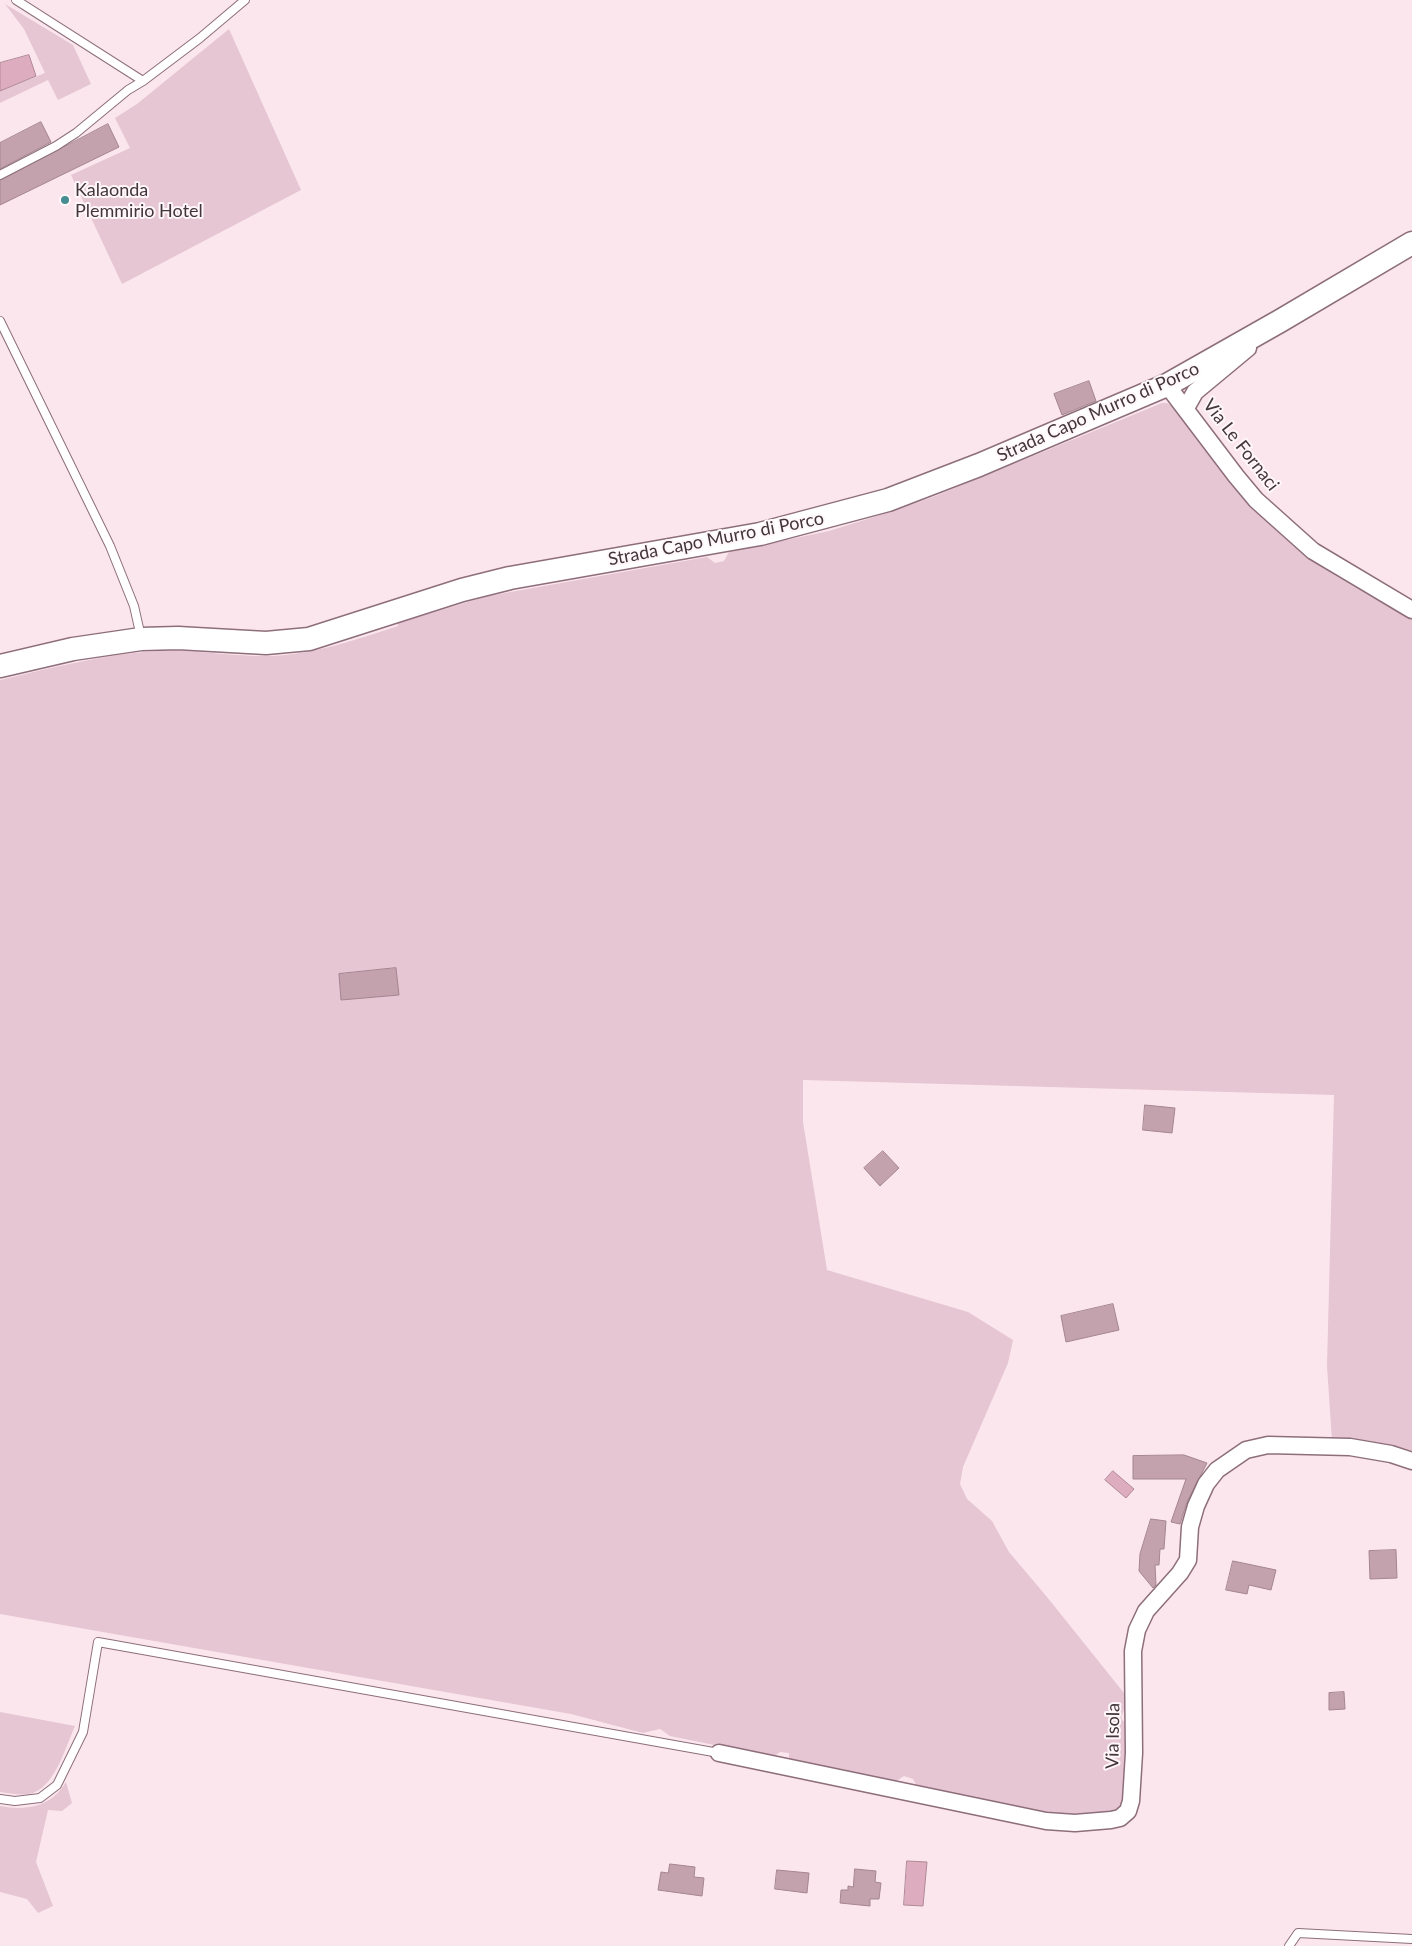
<!DOCTYPE html>
<html>
<head>
<meta charset="utf-8">
<style>
	body { margin:0 }
	canvas { display:block; background:#fbe6ed }
</style>
</head>
<body>
<canvas width="1412" height="1946"></canvas>
<script>
const ctx = document.querySelector('canvas').getContext('2d');
ctx.lineJoin = 'round';
function paint(path, color) { ctx.fillStyle = color; ctx.fill(path, 'evenodd'); }
function stroke(path, color, width, dash) { ctx.strokeStyle = color; ctx.lineWidth = width; ctx.lineCap = dash ? 'butt' : 'round'; ctx.setLineDash(dash || []); ctx.stroke(path); }
function drawText(font, color, halo, rows, align = 'center') {
  ctx.font = font + ' Lato,sans-serif'; ctx.lineWidth = 4; ctx.setLineDash([]); ctx.textBaseline = 'middle'; ctx.strokeStyle = halo; ctx.fillStyle = color; for (const [text, x, y, turn = 0] of rows) {
    ctx.save(); ctx.translate(x, y); ctx.rotate((+turn || 0) * Math.PI / 180); ctx.textAlign = isNaN(turn) ? turn : align; if (halo) ctx.strokeText(text, 0, 0); ctx.fillText(text, 0, 0); ctx.restore();
  }
}
const green = new Path2D(`
	M5 4 73 45 91 84 58 100 48 80 0 103V91L45 73 24 29Z
	M229 29 301 190 122 284 71 175 130 148 115 118 137 104Z
	M1162 403H1167L1172 406C1210 456 1247 506 1295 547 1330 576 1373 597 1412 620V1455L1332 1440 1327 1366 1334 1095 803 1080V1122L827 1270 968 1312 1013 1340 1008 1363 963 1467 960 1484 967 1499 992 1521 1009 1552 1047 1597 1128 1698 1121 1718 1128 1727 1123 1806 1114 1813 1098 1816 1048 1815 918 1788 913 1779 904 1776 892 1784 793 1761 789 1758V1753L780 1752 773 1757 670 1736 660 1729 643 1733 571 1714 0 1614V680C51 668 105 654 158 651 196 649 234 657 272 656 316 654 357 639 398 626V623L488 596 707 557 715 563 724 561 729 552 829 531 890 512 933 497Z
	M0 1712 75 1726C66 1746 56 1783 35 1792 25 1797 10 1793 0 1792Z
	M66 1782 72 1803 62 1811 48 1810 36 1862 53 1906 38 1913 27 1899 0 1892V1806C27 1811 51 1807 66 1782Z`);
const water = new Path2D(`
	M29 55 36 76 0 91V63Z
	M1113 1471 1134 1489 1126 1498 1105 1480Z
	M907 1861 927 1862 923 1906 904 1905Z`);
const building = new Path2D(`
	M41 122 51 142 0 169V143Z
	M108 124 119 147 0 205V181Z
	M1089 381 1096 401 1062 415 1054 394Z
	M396 968 399 995 341 1000 339 974Z
	M1145 1105 1175 1108 1172 1133 1143 1130Z
	M883 1151 899 1168 880 1186 864 1168Z
	M1113 1304 1119 1330 1066 1342 1061 1316Z
	M1184 1455 1207 1463 1187 1502 1180 1524 1171 1522 1186 1479H1133V1456Z
	M1151 1519 1166 1521 1164 1549H1160L1159 1565H1155L1156 1585 1153 1588 1139 1571 1140 1554Z
	M1396 1550 1397 1578 1370 1579 1369 1551Z
	M1233 1561 1276 1570 1271 1590 1249 1585 1247 1594 1226 1590Z
	M1344 1692 1345 1709 1329 1710V1693Z
	M670 1864 695 1867 694 1877 704 1878 702 1896 658 1890 661 1872 668 1873Z
	M855 1869 876 1871 875 1882 881 1883 879 1899H870V1906L840 1903 841 1890H848V1886L853 1887Z
	M777 1870 809 1873 807 1893 775 1889Z`);
const lane = new Path2D(`
	M16 0 143 81
	M0 175 56 146 76 133 128 90 143 81 200 38 245 0
	M0 321 110 546 134 606 141 637
	M0 1799 15 1801 40 1798 57 1785 83 1732 98 1642 719 1753
	M1289 1946 1298 1933 1412 1939`);
const street = new Path2D(`
	M1167 385 1236 476 1256 500 1313 551 1412 610
	M1186 408 1195 392 1248 348
	M719 1753 1046 1821 1075 1823 1111 1820 1120 1818 1128 1811 1131 1801 1134 1753 1133 1651 1137 1630 1146 1611 1180 1573 1188 1560 1190 1527 1196 1506 1206 1484 1217 1470 1246 1450 1268 1445 1350 1447 1391 1454 1412 1461`);
const secondary = new Path2D(`
	M0 666 73 649 141 639 178 638 266 643 309 639 462 590 510 578 760 534 888 500 979 465 1167 385 1280 321 1412 243`);
const markers = [
	[65,200,5,"#458c93"]
];
const poiNames = [
	["Kalaonda",75,190],
	["Plemmirio Hotel",75,211]
];
const streetNames = [
	["Strada Capo Murro di Porco",1098,412,-24],
	["Via Le Fornaci",1241,445,52],
	["Strada Capo Murro di Porco",716,539,-11],
	["Via Isola",1113,1736,-89]
];
paint(green, '#e5c6d2');
paint(water, '#deacbf');
stroke(water, '#b08997', 1);
paint(building, '#c3a2ae');
stroke(building, '#a48590', 1);
stroke(lane, '#8d6e7a', 10);
stroke(street, '#8d6e7a', 19);
stroke(secondary, '#8d6e7a', 25);
stroke(lane, '#fff', 8);
stroke(street, '#fff', 16);
stroke(secondary, '#fff', 22);
for (const [x, y, r, color] of markers) { const dot = new Path2D(); dot.arc(x, y, r, 0, 2 * Math.PI); ctx.fillStyle = color; ctx.fill(dot); stroke(dot, '#fff7fa', 2); }
drawText('18px', '#43363b', '#fff7fa', poiNames, 'left');
drawText('18px', '#43363b', '#fff7fa', streetNames);
</script>
</body>
</html>
